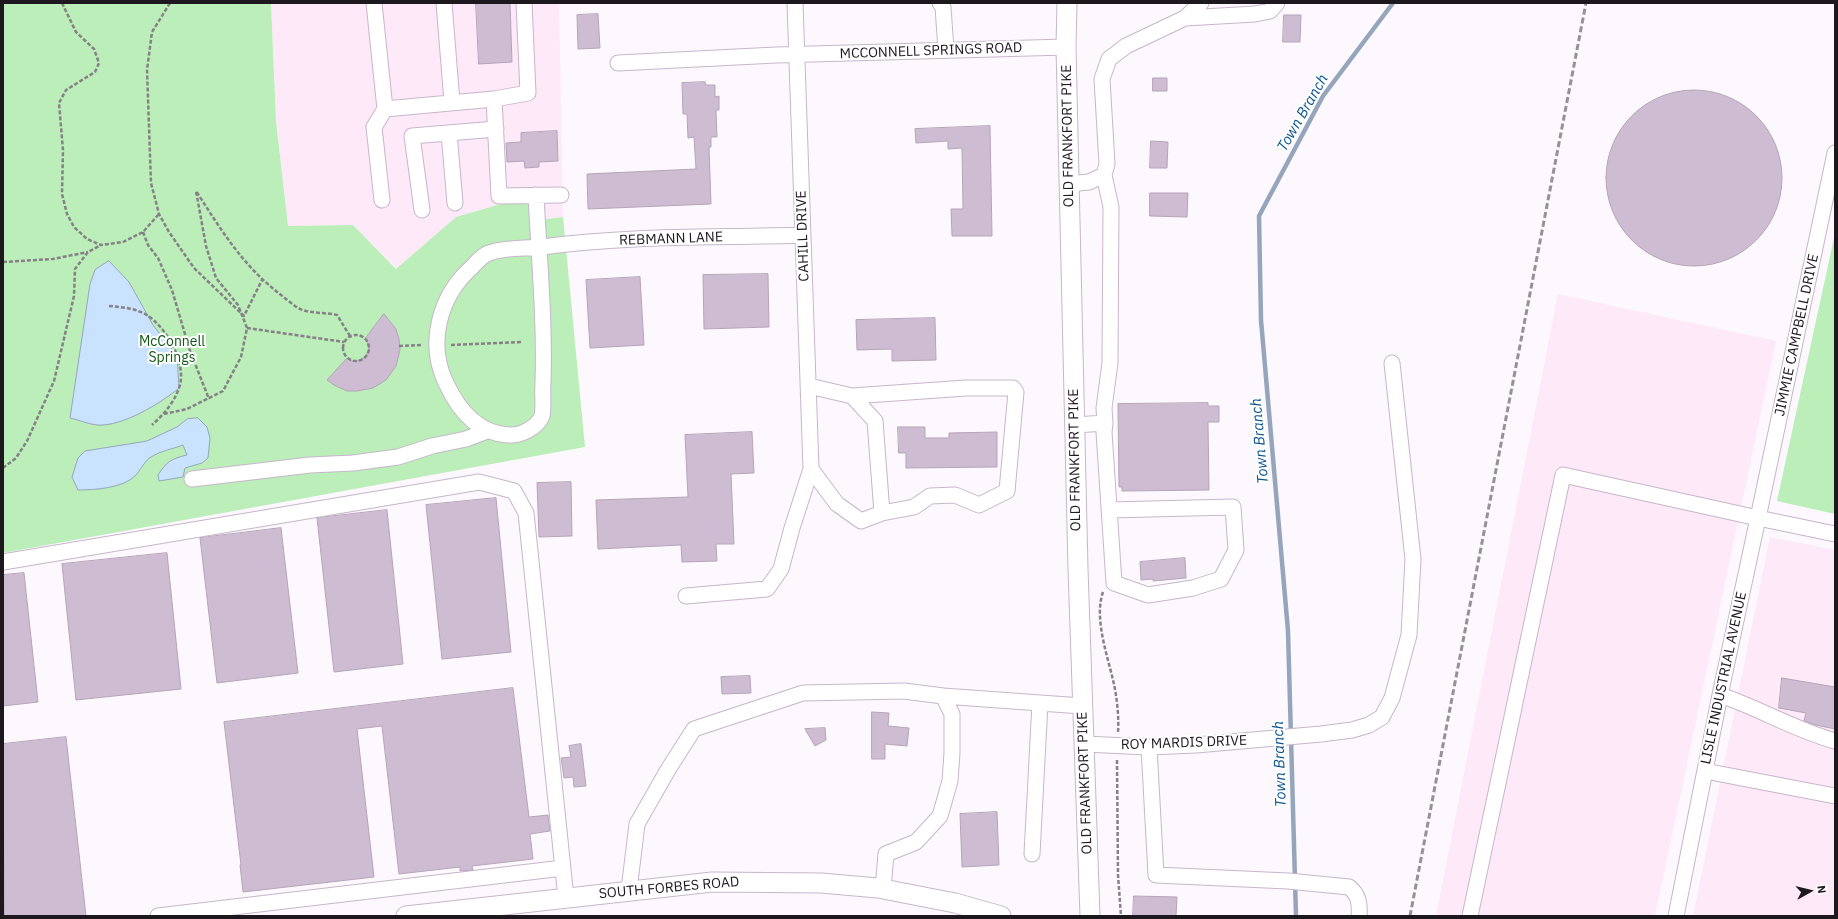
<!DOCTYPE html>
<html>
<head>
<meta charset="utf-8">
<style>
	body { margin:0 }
	#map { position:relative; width:1838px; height:919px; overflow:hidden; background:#fcf8fd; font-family:"IBM Plex Sans",sans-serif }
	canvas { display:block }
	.frame { position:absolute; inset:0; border:4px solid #1d171e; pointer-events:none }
	.north { position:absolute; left:1790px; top:871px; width:40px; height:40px; -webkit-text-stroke:3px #fff; paint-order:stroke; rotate:82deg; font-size:11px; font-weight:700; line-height:16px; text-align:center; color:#1d171e }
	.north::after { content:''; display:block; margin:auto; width:14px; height:18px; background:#1d171e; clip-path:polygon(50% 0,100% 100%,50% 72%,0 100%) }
</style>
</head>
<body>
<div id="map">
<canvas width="1838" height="919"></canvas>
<div class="frame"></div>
<div class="north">N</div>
</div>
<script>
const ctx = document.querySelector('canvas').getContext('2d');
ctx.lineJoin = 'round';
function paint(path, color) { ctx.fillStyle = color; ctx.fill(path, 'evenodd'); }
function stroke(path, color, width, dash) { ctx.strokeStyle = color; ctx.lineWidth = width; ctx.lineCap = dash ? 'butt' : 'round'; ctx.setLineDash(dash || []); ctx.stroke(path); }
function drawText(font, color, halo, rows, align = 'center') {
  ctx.font = font + ' "IBM Plex Sans",sans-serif'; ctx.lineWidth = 4; ctx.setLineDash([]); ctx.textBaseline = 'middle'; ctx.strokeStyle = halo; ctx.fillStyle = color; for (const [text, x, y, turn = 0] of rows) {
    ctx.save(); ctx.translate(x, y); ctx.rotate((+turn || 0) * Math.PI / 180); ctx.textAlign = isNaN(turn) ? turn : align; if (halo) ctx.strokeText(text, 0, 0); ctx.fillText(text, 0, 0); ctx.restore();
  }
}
const commercial = new Path2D(`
	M271 3H559L563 217 533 221 525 197 456 217 397 269 353 225 288 226 276 121Z
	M1558 294 1776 341 1655 916H1436Z
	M1770 537 1835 550V916H1693Z`);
const green = new Path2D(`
	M3 3H271L276 121 288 226 353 225 396 269 456 217 525 197 533 221 563 217 585 447 3 553Z
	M1835 233V514L1777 501Z`);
const water = new Path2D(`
	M109 261 129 282 153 325 177 356 179 388C161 403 122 427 97 425 88 424 79 420 70 418L90 284 95 270Z
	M198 418 207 427 210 438 208 458 202 463 185 468 183 477 159 481 158 475C167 461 171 459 187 455L183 445C173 449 160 451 151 457 146 459 140 471 135 476 123 488 95 490 78 490L72 477 78 458 85 451 147 441 177 427 187 419Z`);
const stream = new Path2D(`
	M1296 916 1288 631 1261 320 1259 216 1323 96 1393 3`);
const building = new Path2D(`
	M476 3H510L512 62 479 64Z
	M598 14 600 48 578 49 577 15Z
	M1284 15H1301L1300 42H1283Z
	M1153 78H1167V91H1153Z
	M705 82 706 85H715V97L719 96V110H716L717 137H711V147H709L711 204 588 209 587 174 696 169 694 137 688 138 687 114H683L682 83Z
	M1606 178a88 88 0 1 1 176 0a88 88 0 1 1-176 0Z
	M990 126 992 236H952L951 209H963L962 148 948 149V141L916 143 915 129Z
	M557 131 558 161 539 162V167L525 168 524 161 507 162 506 143 521 142V133Z
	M1151 141 1168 142 1167 168H1150Z
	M1150 193H1188L1187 217 1150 216Z
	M768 274 769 327 704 329 703 275Z
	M640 277 644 345 590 348 586 280Z
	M384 314 396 329 399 339 400 350 396 366 386 380 373 388 357 391H347L334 385 327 380 347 358 352 361H357L365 357 369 349 366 338Z
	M935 318 936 360 892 361V349L857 350 856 320Z
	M1208 403V406H1219V422H1208L1209 490 1122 491V487H1119L1118 404Z
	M898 427H925V438H949V433L997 432V467L906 468V453H899Z
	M752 432 754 473 731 474 734 544H716L717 561 682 562 681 545 598 549 596 500 688 497 685 435Z
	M571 482 572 536 539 537 537 483Z
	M496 498 511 652 442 659 426 505Z
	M387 510 403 664 334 672 317 518Z
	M281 528 298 673 217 683 200 538Z
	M167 553 181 689 76 700 62 564Z
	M1185 558 1186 578 1153 581V579L1141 580 1140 562Z
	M24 573 38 702 3 706V575Z
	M750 676 751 693 722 694 721 677Z
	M1782 678 1835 687V729L1816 725 1804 721 1806 713 1779 708Z
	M513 688 529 817 548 815 550 831 530 834 533 859 472 866 473 870 460 871V867L399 874 382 726 357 729 374 877 243 892 240 865H241L224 722Z
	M872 712 889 713 888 726 909 728 907 746 885 744V759H872Z
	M825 728 826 740 815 746 805 729Z
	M66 737 86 916H4L3 744Z
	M581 744 586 786 574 787 573 777 564 778 561 758 571 757 569 746Z
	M997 812 999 865 962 867 960 814Z
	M1134 896 1177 897 1176 916H1133Z`);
const path = new Path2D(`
	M62 3 76 32 94 49 99 63 95 72 66 90 59 103 63 150 62 194 67 214 74 227 87 239 101 245 123 242 143 232 159 214
	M170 3 152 32 147 70 151 183 159 214 169 232 194 268 244 316 262 280
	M143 232 148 245 158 258 172 290 190 351 209 399
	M3 262 53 259 88 252
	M109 306C121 307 134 308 145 314 165 325 186 361 180 385 175 402 164 414 152 425
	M247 328 344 342
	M343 348a13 13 0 1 1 26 0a13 13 0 1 1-26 0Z
	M451 345 521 342
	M399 346 423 345
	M164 414 187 409 223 391 241 357 247 328 238 305 216 278 206 246 196 191C222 231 242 265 281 295 286 299 292 304 298 308 309 314 324 312 337 315L350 336
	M3 468 16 458 27 441 54 381 74 296 75 269 88 252 101 245
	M1103 592C1094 618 1107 654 1113 680 1117 697 1119 715 1118 733
	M1117 760 1118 875 1121 916`);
const minor = new Path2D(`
	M374 3 385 109 494 99
	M444 3 452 102
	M524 3 528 93 494 99 499 196 561 195
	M940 3 943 7 946 50
	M1185 18 1255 14 1270 11 1277 3
	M618 63 776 55 1066 47
	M449 133 455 203
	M1104 175 1111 207 1110 363 1104 408 1105 423
	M1069 184 1089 182 1104 175 1107 164 1102 79 1109 59 1126 46 1185 18 1201 3
	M536 195C539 258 545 321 543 383 542 391 544 409 542 416 537 428 520 436 508 435 477 433 458 409 446 383 427 344 439 297 471 268 476 263 482 255 489 253 507 247 524 249 542 247 628 235 716 238 803 235
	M382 200 374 127 385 109
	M422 210 412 136 496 129
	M809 386 852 396 875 421 882 513 861 521 837 504 811 469
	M852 396 966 388H1013L1016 392 1007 491 979 505 955 495 930 496 914 507 882 513
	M1075 425 1105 423 1104 432 1114 583 1148 595 1193 588 1221 579 1236 550 1233 507 1109 510
	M192 479 310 465 353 463 398 457 432 446 466 439 487 431
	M3 562 479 482 514 491 526 513 566 898
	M686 596 767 589 781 569 792 528 811 469 795 3
	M1720 695C1759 708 1795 730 1835 741
	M943 696 1082 706
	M1084 744 1149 747 1196 745 1321 734 1352 730 1369 725 1382 717 1392 698 1409 635 1413 559 1392 363
	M1149 747 1156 875 1288 881 1349 887C1359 895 1360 904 1359 916
	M1705 771 1835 796
	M1032 854 1040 703
	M629 890 637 824 669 768 694 729 803 693 904 691 943 696 952 714V753L950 781 940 816 916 842 886 854 883 889
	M158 916 563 868
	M1470 916 1563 475 1758 518 1835 153
	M1676 916 1720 695 1758 518 1835 534`);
const major = new Path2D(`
	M1067 3 1066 47 1078 569 1090 916
	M406 916 712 882 821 883 878 888 955 903 1001 916`);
const rail = new Path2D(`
	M1410 916 1586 3`);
const streetNames = [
	["MCCONNELL SPRINGS ROAD",931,51,-2],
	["OLD FRANKFORT PIKE",1068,136,-91],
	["CAHILL DRIVE",803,236,-92],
	["REBMANN LANE",671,239,-2],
	["JIMMIE CAMPBELL DRIVE",1797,335,-78],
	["OLD FRANKFORT PIKE",1075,460,-91],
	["LISLE INDUSTRIAL AVENUE",1724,678,-78],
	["ROY MARDIS DRIVE",1184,743,-2],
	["OLD FRANKFORT PIKE",1085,783,-92],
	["SOUTH FORBES ROAD",669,888,-5]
];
const parkNames = [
	["McConnell",172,342],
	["Springs",172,358]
];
const waterNames = [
	["Town Branch",1303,113,-60],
	["Town Branch",1260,441,-95],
	["Town Branch",1280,764,-92]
];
paint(commercial, '#fee9f8');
paint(green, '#bbeeb9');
paint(water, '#c9e3ff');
stroke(water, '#95a6bc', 1);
stroke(stream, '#95a6bc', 4.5);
paint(building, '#cebdd2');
stroke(building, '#b5a4b9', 1);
stroke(minor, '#c7b6cb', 17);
stroke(major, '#c7b6cb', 21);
stroke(path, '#868187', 2.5, [4, 2]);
stroke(minor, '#fff', 15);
stroke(major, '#fff', 19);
stroke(rail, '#969197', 3, [6, 3]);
drawText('14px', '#1d171e', '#fff', streetNames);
drawText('14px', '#115615', '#fff', parkNames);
drawText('italic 15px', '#0b538e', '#fff', waterNames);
</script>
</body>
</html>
